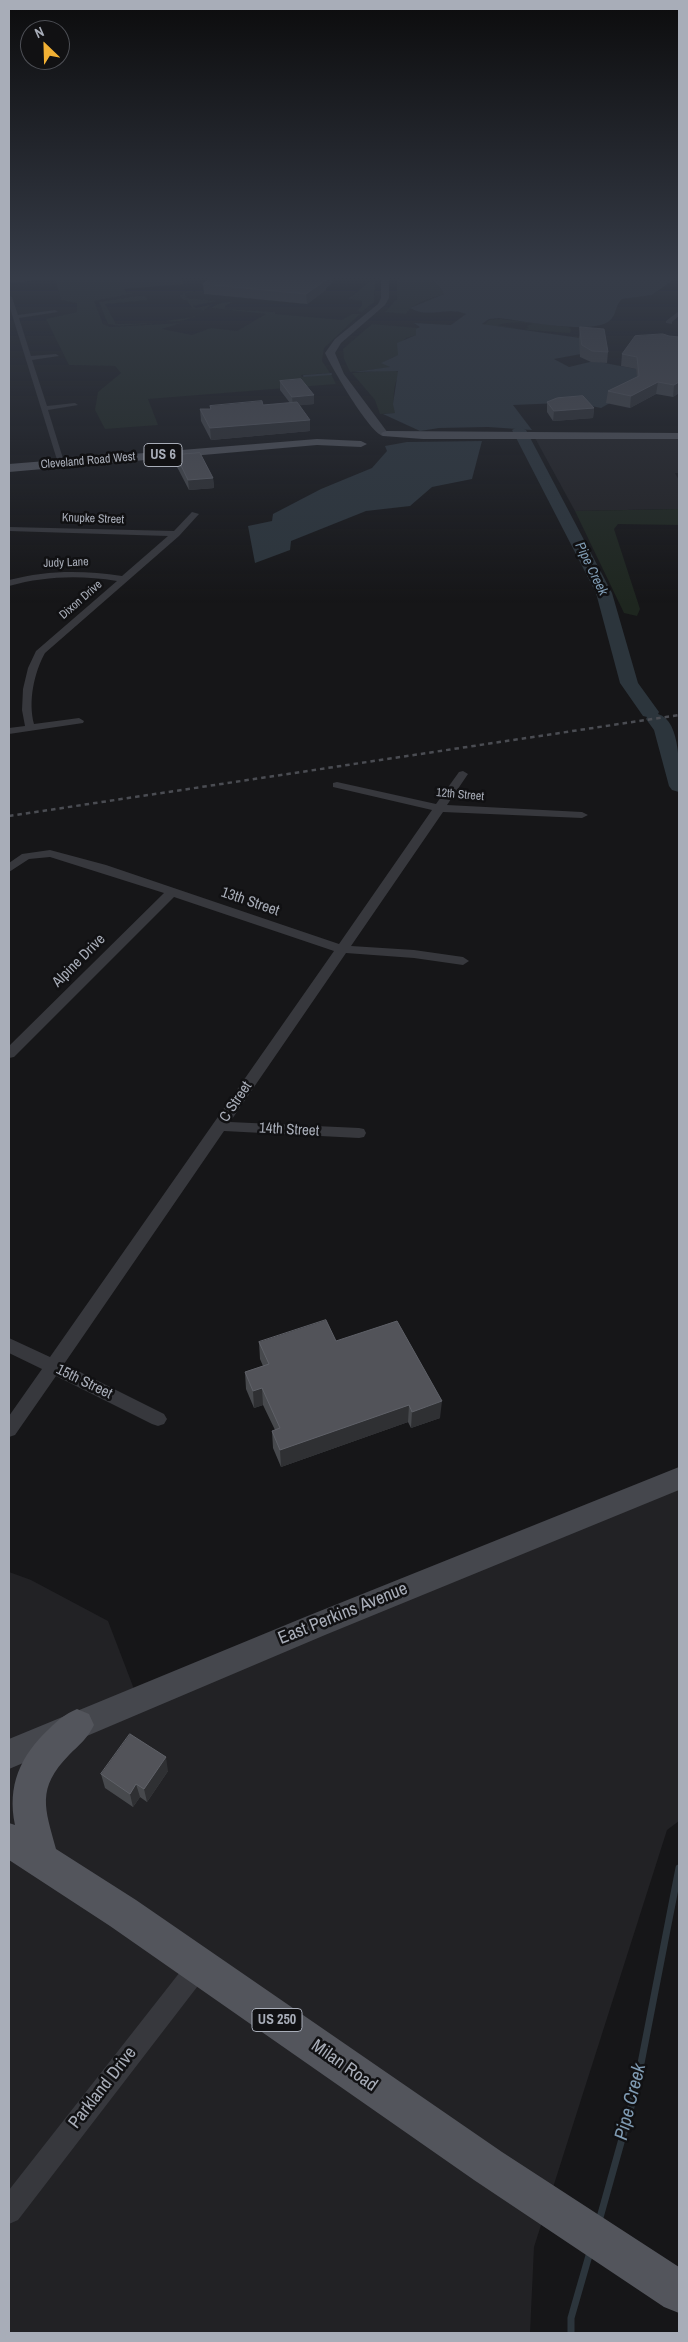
<!DOCTYPE html>
<html>
<head>
<meta charset="utf-8">
<style>
	body { margin:0 }
	#map { position:relative; width:688px; height:2342px; overflow:hidden; background:#161618; font-family:"Archivo Narrow",sans-serif }
	canvas { display:block }
	.frame { position:absolute; inset:0; border:10px solid #a8adb8; pointer-events:none }
	.north { position:absolute; left:20px; top:20px; width:50px; height:50px; box-sizing:border-box; background:#111113; border:1px solid #4d4f55; border-radius:50%; rotate:336deg; font-size:14px; font-weight:700; line-height:20px; text-align:center; color:#a8adb8 }
	.north::after { content:''; display:block; margin:auto; width:18px; height:22px; background:#f2b134; clip-path:polygon(50% 0,100% 100%,50% 72%,0 100%) }
</style>
</head>
<body>
<div id="map">
<canvas width="688" height="2342"></canvas>
<div class="frame"></div>
<div class="north">N</div>
</div>
<script>
const ctx = document.querySelector('canvas').getContext('2d');
ctx.lineJoin = 'round';
function paint(path, color) { ctx.fillStyle = color; ctx.fill(path, 'evenodd'); }
function stroke(path, color, width, dash) { ctx.strokeStyle = color; ctx.lineWidth = width; ctx.lineCap = dash ? 'butt' : 'round'; ctx.setLineDash(dash || []); ctx.stroke(path); }
function drawText(font, color, halo, rows, align = 'center') {
  ctx.font = font + ' "Archivo Narrow",sans-serif'; ctx.lineWidth = 5; ctx.setLineDash([]); ctx.textBaseline = 'middle'; ctx.strokeStyle = halo; ctx.fillStyle = color; for (const [text, x, y, turn = 0] of rows) {
    ctx.save(); ctx.translate(x, y); ctx.rotate((+turn || 0) * Math.PI / 180); ctx.textAlign = isNaN(turn) ? turn : align; if (halo) ctx.strokeText(text, 0, 0); ctx.fillText(text, 0, 0); ctx.restore();
  }
}
const built = new Path2D(`
	M535 438 679 439V473H675L679 480V509L575 511Z
	M679 1486V1821L667 1830 534 2247 530 2333H9V1572L31 1580 108 1621 142 1710Z`);
const green = new Path2D(`
	M88 276H178L184 284 124 289 127 293H136L94 301 103 324 110 327 181 323 162 329 192 335 211 328 237 331 266 314 211 308C219 303 223 302 232 302L225 306V309L275 312V314L342 320 352 314H360L324 348 322 361 330 373 301 375 302 377 331 374 336 384 148 399 158 425 105 429 95 410 98 392 121 373 115 366 69 365 46 319 77 312V303L61 300 55 278Z
	M397 279C420 280 432 272 444 294 431 299 413 302 406 314L385 312 397 299Z
	M375 281 374 302 362 312 357 311 362 306V301L348 299 368 283Z
	M187 291H195L185 294 187 298 216 301 193 306 196 308 211 305C197 316 184 324 165 321L194 317 203 310 181 309 192 308 187 300H183L179 296Z
	M144 295 148 300 105 304 116 324 157 323 119 326 108 324 99 302Z
	M501 319 568 327 571 329 570 333 528 330 525 329 529 328 526 326 532 324C519 322 510 322 498 325L520 329 484 325 489 320Z
	M372 324 419 328 416 331V335L406 338 398 346V355L382 363 390 366 388 368 350 372 344 359 343 349Z
	M394 370 400 373C393 384 392 401 396 413L380 414 375 400 352 373Z
	M679 509V525L618 524 614 529 640 609 637 616 624 613 575 511Z`);
const water = new Path2D(`
	M415 276H669L674 279 652 295 622 299C615 305 617 316 608 322 589 334 522 321 499 318L489 319 482 324 580 338 581 354 554 359 569 367 594 361 636 369 640 386 601 408 591 406 585 402 513 405 532 430 488 427 439 428 420 431 383 414 395 413 393 404 398 371 353 372 390 367 381 363 398 355 397 343 416 335V329L420 327 414 323 451 325 466 314C448 306 428 319 410 308L444 294C434 272 417 280 397 279Z
	M482 441 472 479 432 487 410 506 366 511 291 541 290 550 255 563 248 526 272 521 273 514 321 489 372 468 387 451 385 446 407 442Z`);
const streamFar1 = new Path2D(`
	M304 376 331 374`);
const stream = new Path2D(`
	M599 2221 636 2089 679 1868
	M571 2333V2318L590 2252`);
const river = new Path2D(`
	M519 426 526 430 612 593 638 683 659 712 658 714C682 721 679 772 679 792L672 790 669 786 654 730 646 719 647 717 643 716 620 683 596 593 512 430Z`);
const street = new Path2D(`
	M49 276H79L9 283V279Z
	M9 295 12 297 18 315 55 310 58 312 19 318 31 356 56 354 59 356 32 360 47 406 75 403 78 405 48 410 65 465 58 463 9 305Z
	M679 311V316L672 322V324L666 323V321Z
	M192 512 199 514 179 536 45 653C34 673 28 701 34 724L79 718 84 721 83 723 9 734V728L25 726 22 710 23 689 28 668 36 651 117 581C80 575 45 576 9 586V580C47 570 83 570 122 576L168 536 9 531V527L174 531Z
	M463 771 468 774 447 805 582 812 588 815 582 818 443 812 351 946 414 950 463 957 469 961 463 965 414 958 346 953 230 1122 359 1128 364 1129 366 1133 364 1137 359 1138 224 1131 64 1364 164 1414 167 1419 164 1424 158 1426 152 1424 56 1376 15 1435 9 1437V1416L42 1369 9 1353V1338L50 1357 334 951 174 897 14 1057 9 1058V1046L164 893 50 857 29 859 9 872V863L22 854 50 850 106 865 339 944 432 810 333 787V783L337 782 436 804 459 772Z
	M199 1954 207 1958 211 1966 207 1974 18 2220 9 2224V2190L191 1958Z`);
const secondary = new Path2D(`
	M381 276H389V298L385 305 341 343 335 353 344 374 388 433 383 436C369 432 332 368 325 353L335 339 378 304 381 298Z
	M679 1467V1490L325 1635 9 1769V1739L305 1617Z`);
const primary = new Path2D(`
	M387 431 679 433V439H423L383 436 381 434 383 432Z
	M317 439 361 441 367 444 361 447 317 445 9 472V464Z
	M77 1709 89 1714 94 1725C88 1738 79 1745 69 1755 36 1789 45 1808 56 1849L136 1900 502 2152 679 2267V2313L664 2307 474 2180 110 1926 9 1860V1823L15 1825C7 1786 20 1756 49 1729 58 1720 65 1714 77 1709Z`);
const rail = new Path2D(`
	M9 816 679 715`);
const wall = new Path2D(`
	M215 276H333V282L326 288V290L307 304 204 294 203 284Z
	M580 327 608 352 607 363 591 362 580 357 579 338Z
	M669 336 679 337V393L673 397 656 394 630 408 606 403 608 391 637 377 636 369 621 366 622 354Z
	M280 381 314 404 300 405 310 431 211 440 201 421 200 409H210V406L263 405 290 403 280 390Z
	M547 402 594 408 593 418 553 421 547 412Z
	M176 455 213 478 214 488 189 490 176 465Z
	M336 1341 440 1418 411 1428 408 1422 281 1467 273 1448 272 1431 275 1430 263 1405 254 1408 246 1389 245 1372 263 1366 260 1359 259 1342Z
	M168 1771 147 1802 140 1797 133 1807 105 1788 101 1774Z`);
const shadedWall = new Path2D(`
	M327 276H333V282L326 288V290L307 304 306 294Z
	M658 382 656 394 630 408 631 396Z
	M679 382V393L673 397 674 385Z
	M314 395V404L293 406 292 397Z
	M594 408 593 418 553 421 554 411Z
	M310 420V431L211 440 210 428Z
	M213 478 214 488 189 490 188 480Z
	M262 1388 263 1405 254 1408 253 1391Z
	M442 1401 440 1418 411 1428 412 1412Z
	M409 1405 408 1422 281 1467 280 1450Z
	M166 1757 168 1771 147 1802 144 1789Z
	M136 1784 140 1797 133 1807 130 1794Z`);
const building = new Path2D(`
	M215 276H327L323 279 326 280 306 294 203 284Z
	M580 327 604 329 608 352 592 351 582 345Z
	M663 334 669 336 679 337V382L674 385 658 382 631 396 608 391 639 376 637 357 622 354 635 336Z
	M301 379 314 395 292 397 280 381Z
	M583 396 594 408 554 411 547 402 557 398Z
	M262 401 263 405 297 402 310 420 210 428 200 409H211L210 406Z
	M200 453 213 478 188 480 176 455Z
	M326 1320 336 1341 397 1321 442 1401 412 1412 409 1405 280 1450 272 1431 280 1428 262 1388 253 1391 245 1372 269 1364 259 1342Z
	M130 1734 166 1757 144 1789 136 1784 130 1794 101 1774Z`);
const farStreetnames = [
	["Cleveland Road West",88,461,-5],
	["Knupke Street",93,519,2],
	["Judy Lane",66,563,-2],
	["Dixon Drive",81,600,-41],
	["12th Street",460,795,5]
];
const shields = [
	[163,455,38],
	[277,2020,50]
];
const shieldNames = [
	["US 6",163,455],
	["US 250",277,2020]
];
const farWaternames = [
	["Pipe Creek",591,569,64]
];
const streetNames = [
	["13th Street",250,902,19],
	["Alpine Drive",79,961,-45],
	["C Street",236,1102,-56],
	["14th Street",289,1130,3],
	["15th Street",84,1382,26]
];
const nearStreetnames = [
	["East Perkins Avenue",343,1614,-22],
	["Milan Road",344,2066,35],
	["Parkland Drive",103,2088,-52]
];
const nearWaternames = [
	["Pipe Creek",631,2102,-76]
];
paint(built, '#222225');
paint(green, '#1e261f');
paint(water, '#2c353c');
stroke(streamFar1, '#2c353c', 2);
stroke(stream, '#2c353c', 7);
paint(river, '#2c353c');
paint(street, '#37383d');
paint(secondary, '#45474d');
paint(primary, '#53555c');
stroke(rail, '#4a4c52', 2.5, [4.5, 4]);
paint(wall, '#47494d');
paint(shadedWall, '#2f3033');
paint(building, '#525359');
stroke(building, '#5f6168', 1);
const sky = ctx.createLinearGradient(0, 0, 0, 604);
sky.addColorStop(0, '#0c0c0d');
sky.addColorStop(0.46, '#363c48');
sky.addColorStop(1, '#363c4800');
ctx.fillStyle = sky;
ctx.fillRect(0, 0, 688, 604);
drawText('12px', '#a8adb8', '#111113', farStreetnames);
for (const [x, y, w] of shields) { const box = new Path2D(); box.roundRect(x - w / 2, y - 11.5, w, 23, 4); ctx.fillStyle = '#111113'; ctx.fill(box); stroke(box, '#a8adb8', 1); }
drawText('bold 14px', '#a8adb8', null, shieldNames);
drawText('italic 14px', '#7f9bb3', '#111113', farWaternames);
drawText('15px', '#a8adb8', '#111113', streetNames);
drawText('18px', '#a8adb8', '#111113', nearStreetnames);
drawText('italic 19px', '#7f9bb3', '#111113', nearWaternames);
</script>
</body>
</html>
